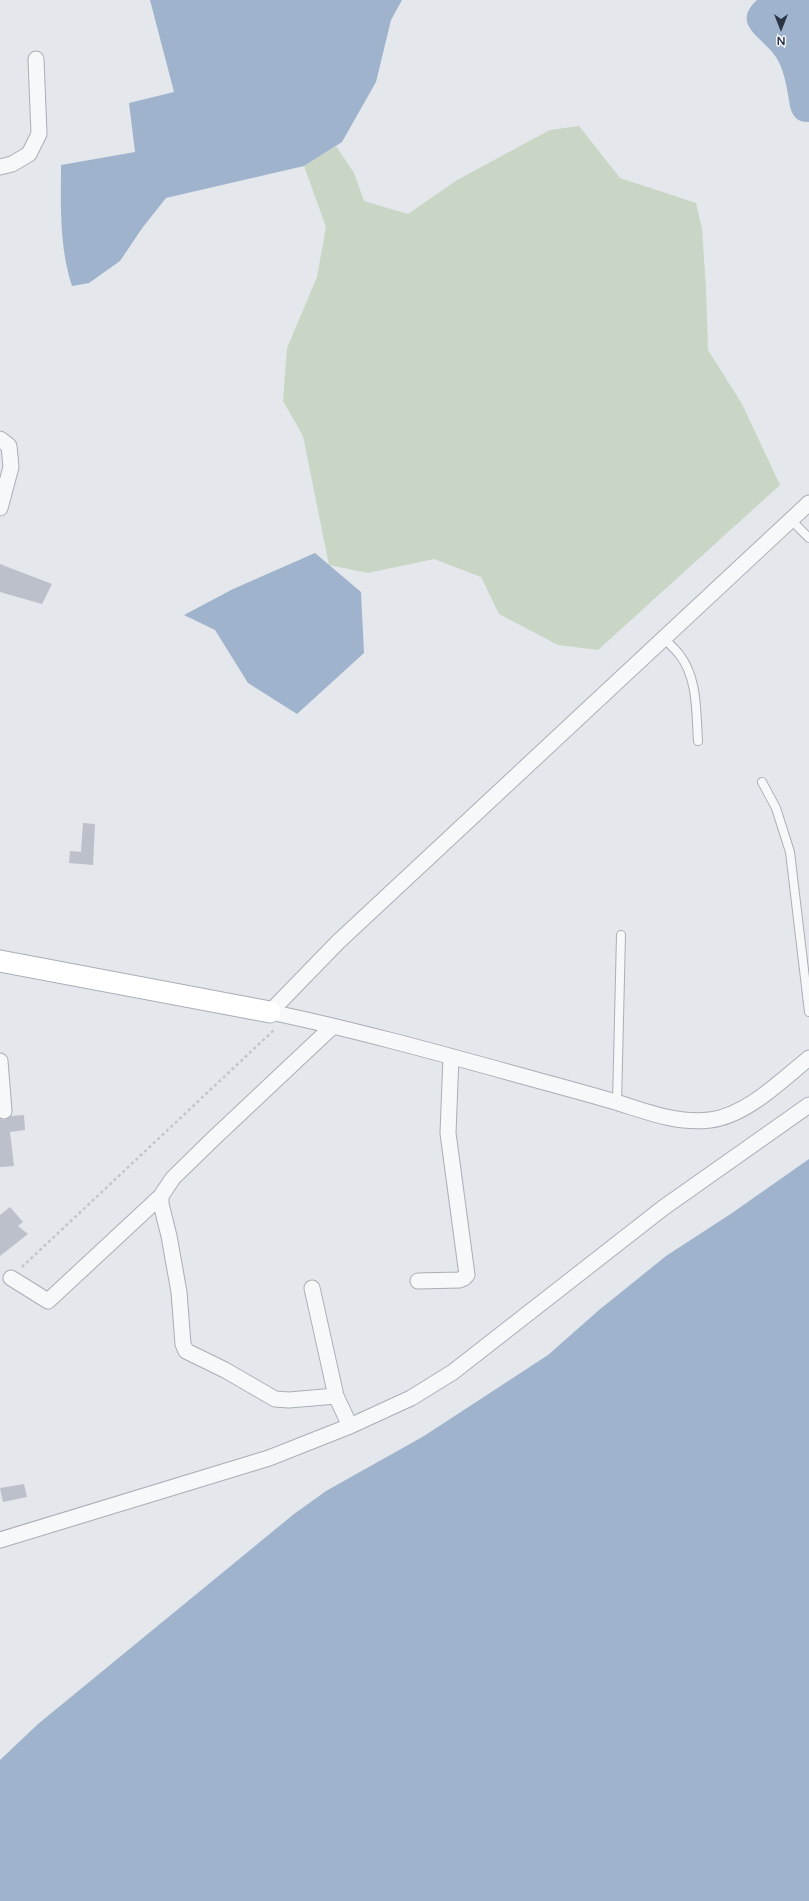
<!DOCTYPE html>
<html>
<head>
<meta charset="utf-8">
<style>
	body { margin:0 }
	#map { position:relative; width:809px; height:1901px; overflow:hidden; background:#e4e7ec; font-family:"Varela Round",sans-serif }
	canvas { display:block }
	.north { position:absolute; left:761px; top:8px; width:40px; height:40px; -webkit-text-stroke:3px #f4f6f9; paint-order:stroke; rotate:180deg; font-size:11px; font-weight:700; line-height:16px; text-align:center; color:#2b3445 }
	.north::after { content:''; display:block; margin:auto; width:14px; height:18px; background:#2b3445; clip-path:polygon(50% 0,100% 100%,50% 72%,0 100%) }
</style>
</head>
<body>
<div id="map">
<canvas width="809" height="1901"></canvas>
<div class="north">N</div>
</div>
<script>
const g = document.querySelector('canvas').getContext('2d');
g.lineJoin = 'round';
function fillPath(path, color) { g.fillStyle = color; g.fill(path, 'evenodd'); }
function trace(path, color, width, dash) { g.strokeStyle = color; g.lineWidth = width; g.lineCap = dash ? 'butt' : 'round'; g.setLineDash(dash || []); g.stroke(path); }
fillPath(new Path2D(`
	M579,126l41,52 76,25 6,26 4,59 2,62 34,54 38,81 -182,165 -40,-5 -59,-31 -18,-37 -47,-18 -66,14 -39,-8 -26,-129 -20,-35 4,-53 30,-71 9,-50 -22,-61 32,-20 18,27 10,28 44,13 49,-34 93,-50z`), '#c9d6c5');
fillPath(new Path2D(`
	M150,0h252l-11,20 -15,62 -34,60 -38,24 -138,32 -23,29 -23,34 -31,22 -17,3c-13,-42 -11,-78 -11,-121l74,-13 -6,-49 45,-11z
	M757,0h52v122c-10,1 -17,-5 -19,-16 -3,-16 -5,-35 -14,-49 -13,-20 -46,-32 -19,-57z
	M315,553l46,39 3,61 -67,61 -49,-31 -33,-53 -31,-15 49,-26z
	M809,1159v742h-809v-141l38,-36 256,-210 32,-23 98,-55 124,-81 51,-45 67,-54 66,-43z`), '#9fb4cc');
fillPath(new Path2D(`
	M0,564l52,20 -10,20 -42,-12z
	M83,823l12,1 -2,41 -24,-2 1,-12 11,1z
	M24,1115l1,15 -15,2 4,34 -14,1v-48l5,1 6,-4z
	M10,1207l13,15 -5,4 10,8 -28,22v-41z
	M24,1484l3,13 -24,5 -3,-14z`), '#bbc0ca');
const lane = new Path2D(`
	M791,520l18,18
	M664,638c5,6 11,11 15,16 19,24 17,58 19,87
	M762,782l14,26 14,44 19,160
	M617,1103l4,-168`);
const street = new Path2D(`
	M0,167l12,-3 17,-10 10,-20 -3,-75
	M0,439l9,7 2,21 -11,41
	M270,1012l68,-70 471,-439
	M270,1012c96,20 190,47 285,73 22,6 44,12 67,19 28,9 58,20 88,16 36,-4 72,-40 99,-62
	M332,1027l-118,111 -41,40 -12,18v8l8,32 10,56 4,52 3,7 39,19 50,29 14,1 47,-4
	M0,1061l4,50
	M11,1278l37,23 113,-105
	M418,1281l41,-1 5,-2 3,-3 -19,-142 3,-76
	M312,1288l24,108 14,30
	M0,1540l269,-82 81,-32 61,-28 42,-26 210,-164 146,-103`);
const secondary = new Path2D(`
	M0,961l270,51`);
trace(lane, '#a9aeb7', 10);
trace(street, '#a9aeb7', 17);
trace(secondary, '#a9aeb7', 23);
trace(new Path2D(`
	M22,1267l253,-238`), '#c2c5cb', 2.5, [3, 3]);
trace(lane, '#f7f8fa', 8);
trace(street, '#f7f8fa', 15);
trace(secondary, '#fff', 21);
</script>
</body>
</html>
